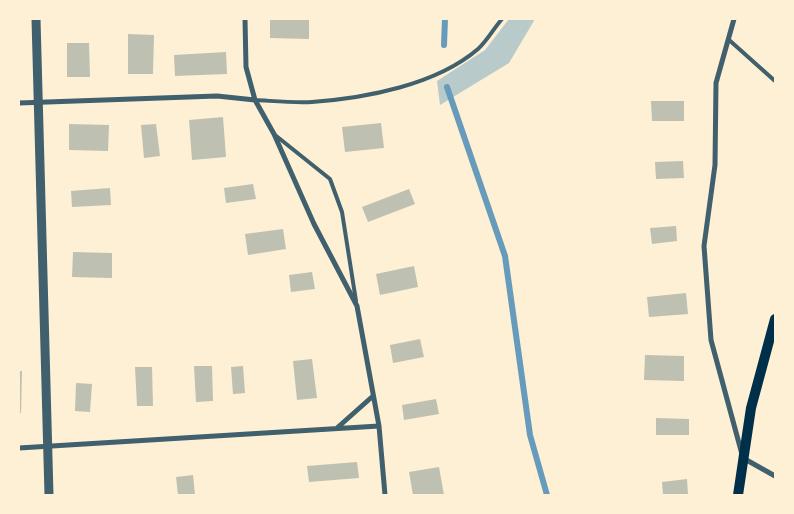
<!DOCTYPE html>
<html>
<head>
<meta charset="utf-8">
<style>
	body { margin:0 }
	#map { position:relative; width:794px; height:514px; overflow:hidden; background:#fdf0d5; font-family:"DM Sans",sans-serif }
	canvas { display:block }
	.frame { position:absolute; inset:0; border:20px solid #fdf0d5; pointer-events:none }
</style>
</head>
<body>
<div id="map">
<canvas width="794" height="514"></canvas>
<div class="frame"></div>
</div>
<script>
const g = document.querySelector('canvas').getContext('2d');
g.lineJoin = 'round';
function fillPath(path, color) { g.fillStyle = color; g.fill(path, 'evenodd'); }
function trace(path, color, width, dash) { g.strokeStyle = color; g.lineWidth = width; g.lineCap = dash ? 'butt' : 'round'; g.setLineDash(dash || []); g.stroke(path); }
fillPath(new Path2D(`
	M509,19h26l-26,44 -69,42 -3,-24 48,-31z`), '#b9caca');
trace(new Path2D(`
	M444,45l1,-26
	M447,87l58,169 25,179 17,60`), '#669bbc', 6);
fillPath(new Path2D(`
	M270,19h39v20l-39,-1z
	M128,34l26,1 -1,39h-25z
	M67,43h22l1,34h-23z
	M226,52l1,22 -52,2 -1,-21z
	M651,101h33v20h-32z
	M223,117l3,40 -34,3 -3,-40z
	M381,123l3,25 -39,4 -3,-25z
	M69,124l40,1 -1,26 -39,-1z
	M156,124l4,32 -16,2 -3,-33z
	M683,161l1,17 -28,1 -1,-17z
	M253,184l3,15 -30,4 -2,-15z
	M110,188l1,17 -39,2 -1,-16z
	M409,189l6,15 -47,18 -6,-15z
	M676,226l1,15 -25,3 -2,-16z
	M283,229l3,20 -38,6 -3,-21z
	M73,252l39,1v25l-40,-1z
	M414,266l4,21 -38,8 -4,-21z
	M312,272l3,17 -24,3 -2,-17z
	M686,293l2,21 -39,3 -2,-20z
	M420,339l4,18 -31,6 -3,-18z
	M645,355l39,1v25l-40,-1z
	M312,359l5,39 -20,2 -4,-39z
	M194,366h18l1,35 -17,1z
	M243,366l2,27 -12,1 -2,-27z
	M135,367h17l1,39h-16z
	M19,371h3l-1,42h-2z
	M76,383l16,1 -2,28 -15,-1z
	M436,399l3,15 -35,6 -2,-15z
	M656,418l33,1v16h-33z
	M357,462l2,16 -50,4 -2,-16z
	M439,467l5,28h-31l-4,-23z
	M193,475l2,20h-17l-2,-18z
	M687,479l1,16h-25l-1,-13z`), '#bec0b2');
trace(new Path2D(`
	M728,39l47,42
	M255,100c19,1 38,3 57,2 54,-4 124,-17 166,-53 9,-8 16,-21 24,-30
	M275,135l55,44 12,33 14,89`), '#3f606c', 4);
trace(new Path2D(`
	M245,19l1,48 9,33 19,34 40,90 43,82 22,120 6,69
	M734,19l-18,64 -1,82 -11,81 7,94 32,118 32,18
	M19,103l198,-7 38,4
	M337,428l36,-32
	M19,448l360,-22`), '#3f606c', 5);
trace(new Path2D(`
	M36,19l13,476`), '#3f606c', 9);
trace(new Path2D(`
	M738,495l13,-87 24,-89`), '#003049', 10);
</script>
</body>
</html>
